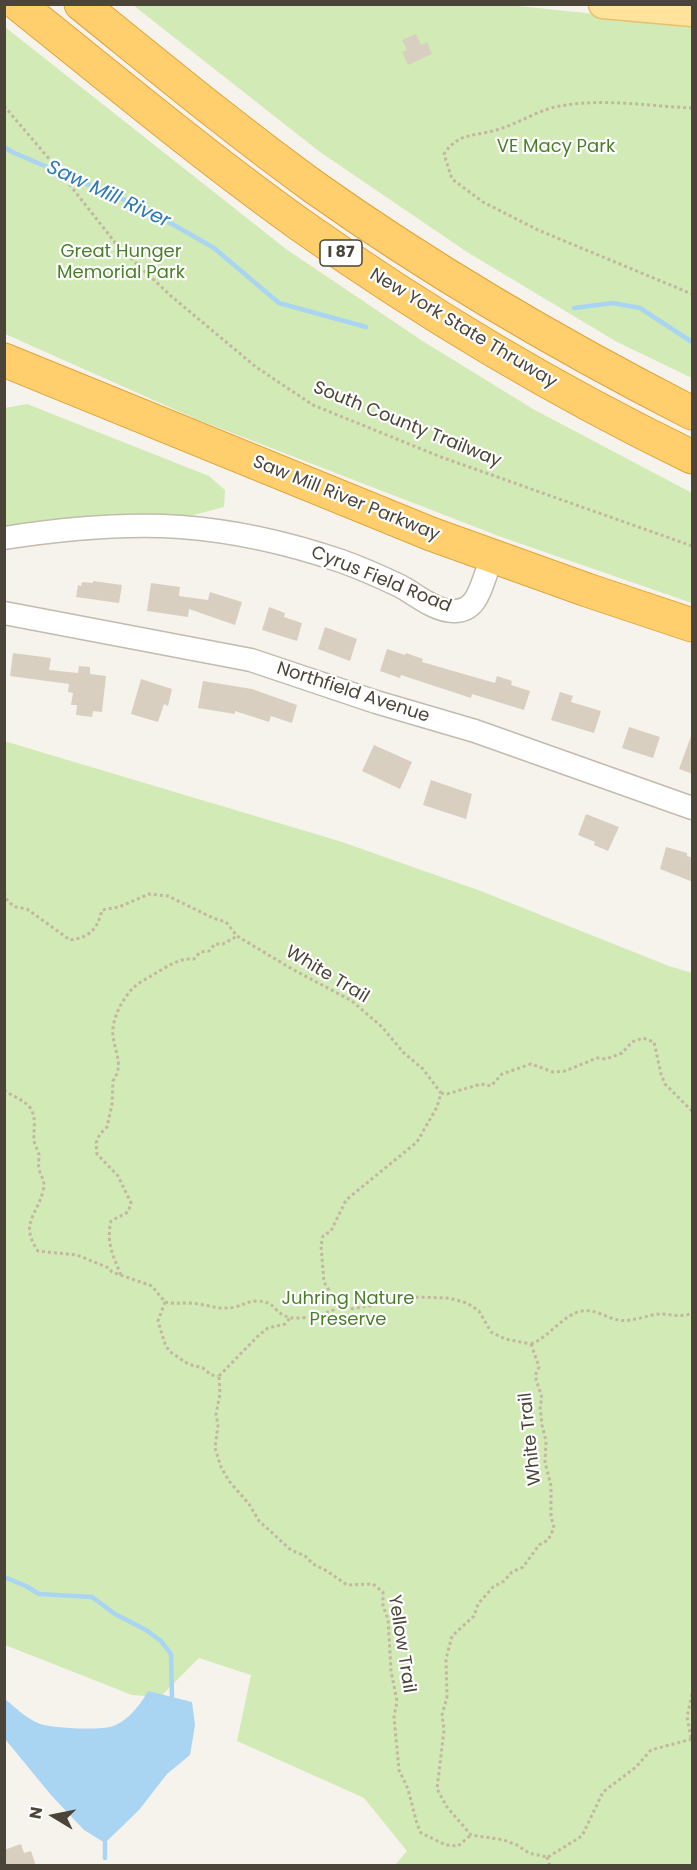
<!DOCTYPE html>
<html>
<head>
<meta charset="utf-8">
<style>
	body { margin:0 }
	#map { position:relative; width:697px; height:1870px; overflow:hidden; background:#f6f3ec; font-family:Poppins,sans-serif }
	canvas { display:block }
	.frame { position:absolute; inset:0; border:6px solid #4b4439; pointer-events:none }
	.north { position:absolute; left:24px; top:1786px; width:60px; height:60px; -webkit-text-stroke:4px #fff; paint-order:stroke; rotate:280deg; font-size:16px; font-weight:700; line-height:24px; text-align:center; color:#4b4439 }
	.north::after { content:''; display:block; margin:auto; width:21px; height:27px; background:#4b4439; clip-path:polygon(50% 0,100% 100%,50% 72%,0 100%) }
</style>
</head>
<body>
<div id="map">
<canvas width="697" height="1870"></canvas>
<div class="frame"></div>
<div class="north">N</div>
</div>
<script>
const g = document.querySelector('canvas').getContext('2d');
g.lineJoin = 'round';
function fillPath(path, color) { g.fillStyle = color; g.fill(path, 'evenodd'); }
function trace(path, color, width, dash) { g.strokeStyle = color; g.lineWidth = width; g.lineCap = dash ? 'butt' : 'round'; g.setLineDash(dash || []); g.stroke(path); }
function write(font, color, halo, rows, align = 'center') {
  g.font = font + ' Poppins,sans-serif'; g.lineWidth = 4.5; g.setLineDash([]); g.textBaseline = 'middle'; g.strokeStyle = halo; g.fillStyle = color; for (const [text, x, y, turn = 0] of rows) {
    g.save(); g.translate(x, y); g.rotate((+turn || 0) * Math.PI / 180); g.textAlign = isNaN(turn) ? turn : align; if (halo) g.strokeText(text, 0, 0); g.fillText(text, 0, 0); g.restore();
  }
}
fillPath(new Path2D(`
	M499,4l193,20v354l-75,-36 -150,-90 -147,-100 -187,-147z
	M5,27l281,222 135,91 112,69 159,84v110l-188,-65 -308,-119 -191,-85z
	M27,404l182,72 16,14 -1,17 -38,10 -181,8v-117z
	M4,741l335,100 139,49 191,76 23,7v892h-297l12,-14 -43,-53 -127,-57 14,-66 -52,-17 -39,39 -28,-2 -127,-50z`), '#d2eab5');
fillPath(new Path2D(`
	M148,1691l44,11 3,23 -5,30 -23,19 -28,36 -34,33 -21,-13 -33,-35 -46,-56v-37l1,-2c10,8 21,19 34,24 13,4 60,7 73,2 15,-5 28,-22 35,-35z`), '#a9d4f2');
trace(new Path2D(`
	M4,147l8,5 134,57 68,39 65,55 87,24
	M574,308l39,-5 27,5 52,34
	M4,1577l22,9 13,8 53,3 23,17 31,16 15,11 10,13 1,43
	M105,1858v-15`), '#a9d4f2', 4.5);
fillPath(new Path2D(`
	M416,34l5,11 6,-3 5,12 -24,11 -6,-13 5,-2 -5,-10z
	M93,581l29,4 -3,18 -43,-6 2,-12 3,1 1,-4 11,1z
	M151,583l29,4 -1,9 29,4 2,-8 32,10 -7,23 -46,-16 -1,8 -41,-6z
	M269,607l16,6 -1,4 18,6 -5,18 -35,-11z
	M325,627l32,12 -7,22 -32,-12z
	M387,649l18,6 1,-2 17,6 -1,3 73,21 2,-7 15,5 -1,4 19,6 -6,19 -52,-16 -1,4 -70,-23 -1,3 -20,-7z
	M13,653l38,5 -2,12 29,3 1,-7 11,1v7l16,2 -4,36 -9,-1 -1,6 -16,-2 1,-10h-6l2,-12 -5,-1 1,-8 -59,-8z
	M141,679l31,10 -4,17 -4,-2 -6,18 -27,-8z
	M203,681l49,8 45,16 -5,18 -21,-7 -2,6 -34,-11v3l-37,-6z
	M560,692l13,4 -2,6 30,9 -7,22 -43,-13z
	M629,727l31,10 -7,21 -31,-10z
	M691,736h2v38l-14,-5z
	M374,745l38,17 -12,27 -38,-18z
	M431,780l41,14 -6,25 -43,-14z
	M586,814l33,13 -11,24 -14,-6 1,-3 -17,-7z
	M666,847l21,6v3l6,2v24l-33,-13z
	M21,1844l3,9 7,-2 5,15h-32v-16z`), '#d8cfc1');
const minor = new Path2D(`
	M4,538c58,-9 119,-15 177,-11 54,4 110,17 160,34 20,7 40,16 59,25 15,8 35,25 53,25 22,1 27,-20 33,-37
	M4,613l247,47 125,42 99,29 217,77`);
const major = new Path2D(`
	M603,4l89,8`);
const highway = new Path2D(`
	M18,4c94,75 186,152 284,222 123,87 254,165 390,231
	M81,4c77,62 153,125 233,183 120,85 247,159 378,226
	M4,360l427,174 156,56 105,35`);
trace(minor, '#c2bbae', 25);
trace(major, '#e6c16a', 31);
trace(highway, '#e0a43c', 35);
trace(new Path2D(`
	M4,106l47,55 66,84 54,51 85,71 57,38 128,52 251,89
	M692,108c-43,-2 -89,-10 -132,-2 -23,4 -42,18 -64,24 -23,7 -37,2 -52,24l8,25 31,23 55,28 154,64
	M4,893l4,9 8,5 11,2 43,31c20,-3 27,-10 32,-30l17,-3 30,-13 19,2 45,22 13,4 11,14 55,33 60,32 30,26 22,26 19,16 18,24 -4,14 -20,35 -71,58 -15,31 -8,5 -2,10 3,36 15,25
	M4,1090c9,7 20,9 27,19 6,11 2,22 3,32 1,5 4,9 5,14 0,4 -1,9 0,14 2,8 7,12 4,22 -6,25 -24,32 -5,60l39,4 32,13 3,4 40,14 13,16
	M441,1093l6,1 34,-10 10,2 11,-12 29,-10 22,8 12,-1 32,-13 9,1 16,-6 10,-11 11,-4 11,4 7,32 4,10 27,27
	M121,1275c-8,-19 -15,-33 -10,-54l17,-9 3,-9 -13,-27 -21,-22 -1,-11 4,-9 7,-7 5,-23 1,-23c11,-16 2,-28 0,-45 -2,-16 9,-36 19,-47 6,-6 16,-11 24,-16 12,-7 23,-15 38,-14l6,-7 9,-1 6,-7h8l14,-8
	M165,1302c8,2 15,1 23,1 16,0 31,8 47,4 8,-2 13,-6 22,-6 19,1 14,8 28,15 12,6 43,-2 54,-9
	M165,1302l-7,19 7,23 4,7 19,13 15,4 8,7 7,1
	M339,1307l11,2 45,-7 19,-5 35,1 18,5 12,8 12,21 14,7 26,5
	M531,1344l8,23 -4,9 7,22 -2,8 2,19 4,16 -1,21 6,24v30l3,12 -6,12 -9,5 -16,22 -11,5 -8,9 -11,6 -15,17 -4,12 -22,20 -6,23 1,38 -5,18 2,15 -7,59 10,18 24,28 33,5 13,5 12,8 18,4
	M531,1344c17,-6 34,-31 51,-33 12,-2 22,5 32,8 16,5 31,-4 46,-5 11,0 22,4 32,-1
	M219,1376l39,-40 10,-8 17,-4 5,-6
	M219,1377l1,17 -4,20 2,11 -3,23 6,19 8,14 20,23 10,17 32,29 14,6 8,8 14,7 20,14 26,-1 10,8v14l5,13 3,52 6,30 -3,16 5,53 9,19 9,35 4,9 25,12 12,1 13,-11
	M691,1738l-4,-21 5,-23
	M547,1857l3,9
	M548,1857l34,-21 21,-44 33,-25 15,-17 41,-11`), '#c4b79f', 3, [3, 3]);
trace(minor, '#fff', 22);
trace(major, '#ffe39c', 28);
trace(highway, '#ffcf6e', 33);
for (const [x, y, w] of [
	[341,253,42]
]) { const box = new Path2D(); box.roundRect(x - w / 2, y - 13, w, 26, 4.5); g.fillStyle = '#fff'; g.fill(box); trace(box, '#4b4439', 1.5); }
write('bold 16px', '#4b4439', null, [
	["I 87",341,253]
]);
write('18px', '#4a7f2a', '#fff', [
	["VE Macy Park",556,147],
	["Great Hunger",121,252],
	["Memorial Park",121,273],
	["Juhring Nature",348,1299],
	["Preserve",348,1320]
]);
write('18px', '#4b4439', '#fff', [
	["New York State Thruway",463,329,31],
	["South County Trailway",407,425,22],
	["Saw Mill River Parkway",346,499,22],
	["Cyrus Field Road",381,580,22],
	["Northfield Avenue",353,693,18],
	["White Trail",327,975,31],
	["White Trail",531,1439,-96],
	["Yellow Trail",401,1644,81]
]);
write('italic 20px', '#2e7ab2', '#fff', [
	["Saw Mill River",108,195,25]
]);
</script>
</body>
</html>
